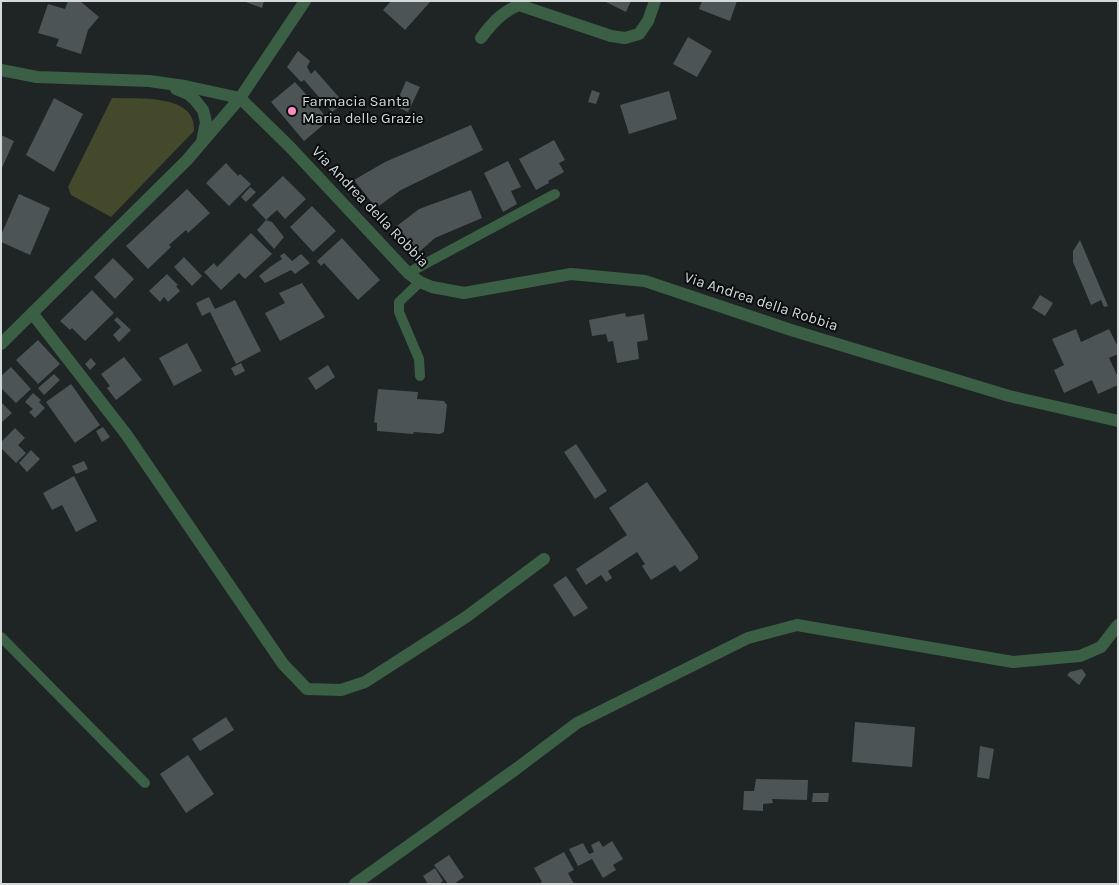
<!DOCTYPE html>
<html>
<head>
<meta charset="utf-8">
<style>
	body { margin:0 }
	#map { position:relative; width:1119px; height:885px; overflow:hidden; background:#1e2524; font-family:Karla,sans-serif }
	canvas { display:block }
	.frame { position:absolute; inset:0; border:2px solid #d4d8d8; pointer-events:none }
</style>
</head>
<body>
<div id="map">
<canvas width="1119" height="885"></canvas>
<div class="frame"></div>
</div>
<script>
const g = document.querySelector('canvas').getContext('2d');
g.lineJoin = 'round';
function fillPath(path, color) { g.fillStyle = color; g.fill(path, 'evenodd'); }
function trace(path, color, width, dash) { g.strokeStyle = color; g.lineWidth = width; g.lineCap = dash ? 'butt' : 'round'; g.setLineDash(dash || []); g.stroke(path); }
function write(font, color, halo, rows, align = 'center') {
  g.font = font + ' Karla,sans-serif'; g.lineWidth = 4; g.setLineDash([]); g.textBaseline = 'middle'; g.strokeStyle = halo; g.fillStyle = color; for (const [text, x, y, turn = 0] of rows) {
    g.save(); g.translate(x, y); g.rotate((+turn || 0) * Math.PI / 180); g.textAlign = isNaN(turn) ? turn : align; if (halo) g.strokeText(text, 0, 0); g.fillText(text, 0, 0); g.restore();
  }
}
fillPath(new Path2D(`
	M112,98c24,1 85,-5 82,33l-83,86 -40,-22 -3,-8z`), '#43492a');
fillPath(new Path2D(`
	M68,1h12l19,16 -11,13 -7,24 -25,-8 3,-7 -21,-6 10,-29 17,5z
	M243,1h21l-2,7z
	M391,1h40l-26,29 -22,-20z
	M604,1h27l-5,11z
	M702,1h35l-7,20 -31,-12z
	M688,37l24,14 -15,26 -24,-13z
	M298,51l12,10 -3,6 4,7 4,-4 29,33 -12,9 -28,-32 -3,2 -14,-15z
	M406,81l14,6 -12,25 -13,-6z
	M295,82l34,38 -25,21 -33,-39z
	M592,90l8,3 -4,11 -8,-2z
	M669,91l8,28 -48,15 -9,-29z
	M54,98l29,16 -29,58 -28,-17z
	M471,125l12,25 -82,40 -25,18 -22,-28 31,-18z
	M1,135l13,6 -13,29z
	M554,140l11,20 -6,3 5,9 -16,9 1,2 -13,7 -17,-31z
	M508,161l13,26 -10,4 6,13 -14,8 -19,-39z
	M226,163l12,13 2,-2 11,10 -22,22 -23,-23z
	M283,176l23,23 -21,20 -8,-9 -11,10 6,2 12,15 -10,12 -17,-19 9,-10 -14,-15z
	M250,187l6,5 -10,10 -5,-5z
	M187,189l23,24 -22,20 -2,-3 -17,15 2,2 -23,22 -22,-23z
	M471,190l11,28 -47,20 -17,15 -21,-27 22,-17z
	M19,194l31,14 -20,47 -29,-13v-7z
	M312,206l24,25 -23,21 -23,-25z
	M251,233l21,21 -27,25 -6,-6 -18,17 -17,-18 10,-9 3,4z
	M342,238l38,42 -22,20 -34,-37 -3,3 -4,-5z
	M1080,240l28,66 -4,1 -3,-7 -10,5 -18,-43v-11z
	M284,253l8,8 9,-7 9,9 -15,11 -4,-4 -26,13 -6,-7 11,-9 12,-8 -2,-3z
	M184,257l18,19 -10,10 -18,-19z
	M113,258l21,21 -19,20 -21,-22z
	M167,274l11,11 -2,1 4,5 -12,11 -4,-5 -4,5 -11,-11z
	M302,283l23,34 -45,24 -15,-28 20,-10 -6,-10z
	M92,290l22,23 -29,28 -13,-13 -2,2 -10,-9z
	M1040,295l13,8 -8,13 -13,-8z
	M209,297l6,12 20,-9 26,51 -25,13 -26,-52 -8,4 -6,-13z
	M625,313l1,4 18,-3 4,26 -11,2 2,17 -22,4 -4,-22 -5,1 -2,-8 -14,2 -3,-16z
	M117,317l14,13 -12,12 -6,-7 8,-8 -7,-7z
	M1076,329l5,13 28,-13 9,18v7l-9,4 9,19v8l-20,9 -6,-14 -28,13 -10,-23 10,-5 -12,-26z
	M38,340l22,24 -22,20 -22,-24z
	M187,343l15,28 -28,15 -15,-28z
	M124,357l18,23 -26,20 -9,-12 3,-2 -9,-12z
	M91,358l5,6 -6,6 -5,-6z
	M241,363l4,8 -10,5 -4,-8z
	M328,365l7,12 -19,13 -8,-12z
	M11,367l20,22 -15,14 -15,-15v-12z
	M54,374l6,6 -16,15 -6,-7z
	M71,384l29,41 -25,18 -29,-41z
	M378,389l40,3 -1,7 27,2 3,4 -3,27 -4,2 -26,-2 -1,2 -36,-3v-8l-3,-1z
	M33,393l8,7 -2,2 6,6 -10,10 -6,-6 4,-3 -8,-7z
	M1,402l11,11 -11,10z
	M103,427l7,10 -8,5 -6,-11z
	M15,428l10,10 -7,7 8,8 -10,10 -15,-15v-6z
	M576,444l31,47 -12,8 -31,-47z
	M31,450l9,9 -13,13 -8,-9z
	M84,461l4,8 -12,5 -4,-8z
	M74,476l23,45 -21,11 -14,-27 -10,5 -9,-17z
	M647,482l51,74v3l-18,13 -5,-7 -24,15 -9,-14 3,-2 -8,-12 -29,19 4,7 -6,4 -5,-7 -15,10 -10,-16 51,-34 -18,-27z
	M566,576l22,32 -14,9 -21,-32z
	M1082,669l4,6 -7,10 -12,-10 3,-3z
	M226,717l8,13 -34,21 -8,-12z
	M855,722l60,5 -3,40 -60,-5z
	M980,746l14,3 -5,30 -12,-2z
	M188,755l26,39 -28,19 -26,-39z
	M756,779l52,1 -1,20 -35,-1 1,4 -10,1v7l-20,-1 1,-19h10z
	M813,793h16l-1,9h-16z
	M599,841l4,6 9,-6 11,18 -10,6 3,5 -13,8 -11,-19 -14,7 -9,-17 14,-6 6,11 5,-2 -3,-7z
	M564,852l10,18 -6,3 6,11h-36l4,-2 -8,-14z
	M449,855l15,22 -10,7h-6l-14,-19z
	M435,868l8,13 -4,3h-11l-5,-8z`), '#4c5456');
trace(new Path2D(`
	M408,273l147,-79
	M420,282l-21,20v10l20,47 1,17
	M1,637l144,146`), '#3a5f44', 10);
trace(new Path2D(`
	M481,38c11,-15 21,-26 38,-33l92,31 14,2 14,-4 9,-13 7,-20
	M1,70l36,7 112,4 36,5 55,12
	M176,89l12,5 7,6 8,10 3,12 -4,20
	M240,98l50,49 118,126 12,9 12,5 32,6 107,-19 74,7 146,49 218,66 109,25
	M32,313l94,121 157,230 24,25 34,1 24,-8 101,-65 78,-58
	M1,344l186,-184 53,-62 65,-97
	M355,884l161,-115 61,-46 171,-85 49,-13 216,37 67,-6 21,-9 17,-22`), '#3a5f44', 12);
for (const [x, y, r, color] of [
	[292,111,5,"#fc8fc2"]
]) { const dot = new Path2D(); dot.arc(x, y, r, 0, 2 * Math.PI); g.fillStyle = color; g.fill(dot); trace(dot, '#0a0d0d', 2); }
write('15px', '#d4d8d8', '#0a0d0d', [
	["Farmacia Santa",302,102],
	["Maria delle Grazie",302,119]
], 'left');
write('15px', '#d4d8d8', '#0a0d0d', [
	["Via Andrea della Robbia",370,207,46],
	["Via Andrea della Robbia",761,302,18]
]);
</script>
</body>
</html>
